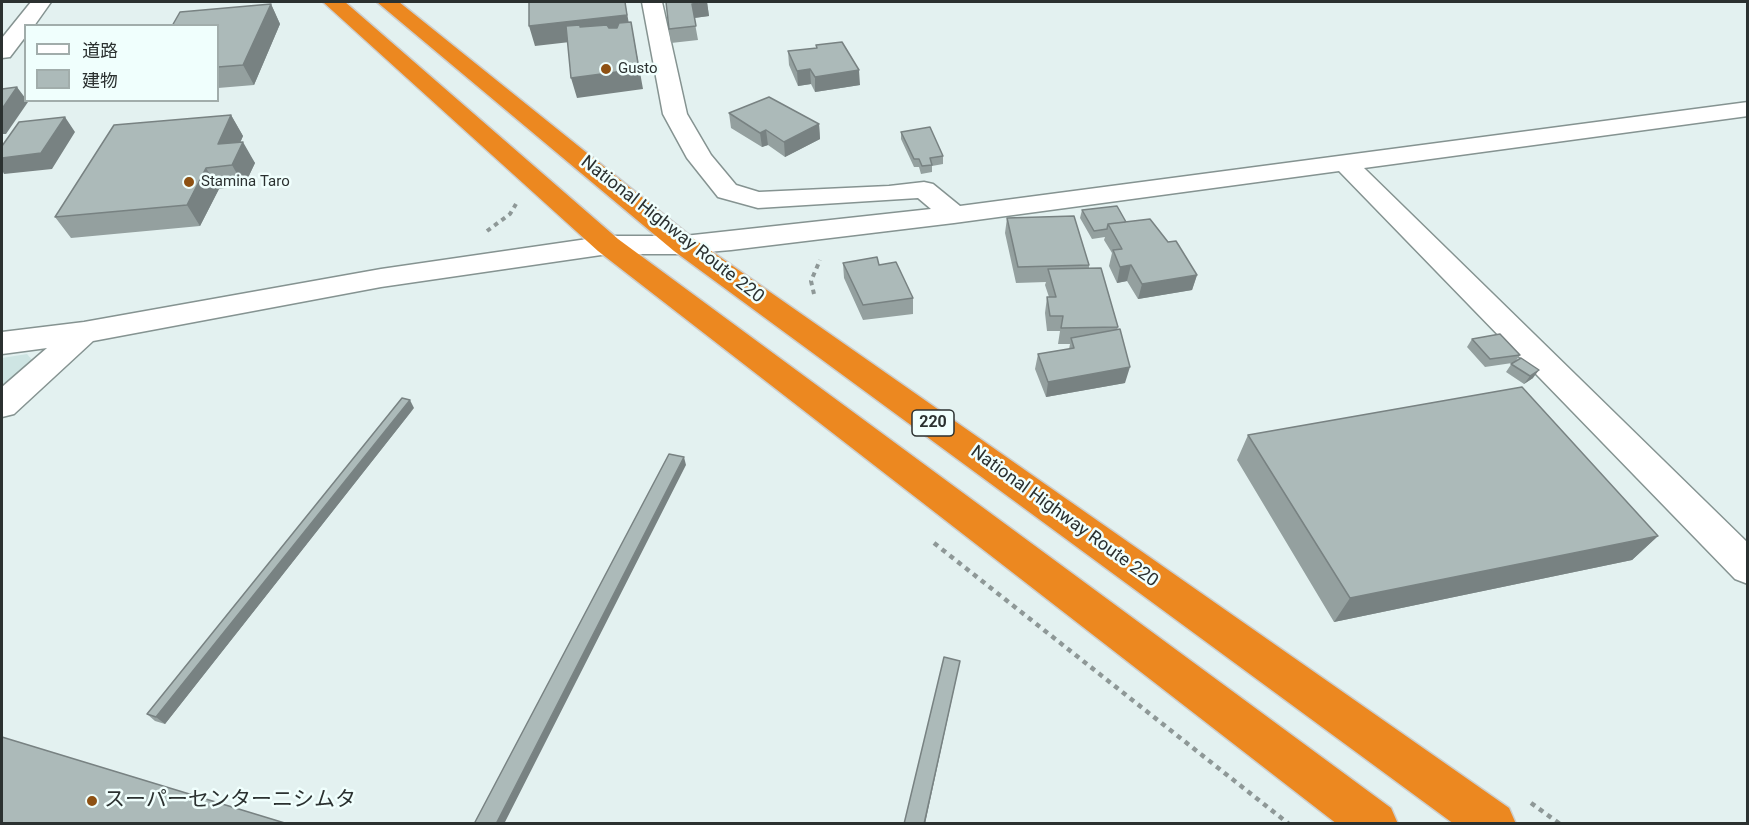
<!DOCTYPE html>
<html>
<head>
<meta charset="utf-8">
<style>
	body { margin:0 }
	#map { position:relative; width:1749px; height:825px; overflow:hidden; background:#e3f1f0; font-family:Roboto,"Noto Sans JP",sans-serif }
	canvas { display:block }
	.frame { position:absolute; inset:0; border:3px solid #2b3130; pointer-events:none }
	.legend { position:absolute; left:24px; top:24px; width:195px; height:78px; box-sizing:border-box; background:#f0fffd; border:2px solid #a1adab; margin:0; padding:8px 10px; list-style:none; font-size:18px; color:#2b3130 }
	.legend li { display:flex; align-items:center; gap:12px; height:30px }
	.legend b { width:30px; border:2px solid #a1adab }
</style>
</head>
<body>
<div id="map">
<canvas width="1749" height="825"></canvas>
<div class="frame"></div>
<ul class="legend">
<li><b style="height:8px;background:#fff"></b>道路</li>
<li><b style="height:16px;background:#acbab9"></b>建物</li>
</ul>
</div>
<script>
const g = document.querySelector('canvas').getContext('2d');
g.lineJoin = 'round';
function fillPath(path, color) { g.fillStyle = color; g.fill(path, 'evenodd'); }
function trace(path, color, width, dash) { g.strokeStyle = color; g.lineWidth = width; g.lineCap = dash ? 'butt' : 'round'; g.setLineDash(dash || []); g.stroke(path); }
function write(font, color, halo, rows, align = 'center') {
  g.font = font + ' Roboto,"Noto Sans JP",sans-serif'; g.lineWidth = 5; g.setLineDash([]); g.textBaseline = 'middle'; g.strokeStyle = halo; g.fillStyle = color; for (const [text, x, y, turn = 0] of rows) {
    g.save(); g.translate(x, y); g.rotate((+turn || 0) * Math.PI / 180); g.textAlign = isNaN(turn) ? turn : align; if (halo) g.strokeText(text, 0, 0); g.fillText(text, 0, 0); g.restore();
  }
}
fillPath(new Path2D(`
	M27,354l6,7 -31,29v-32z`), '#cee5e3');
const street = new Path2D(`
	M31,2h20l-17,24h-8v10l-16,21 -8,1v-20z
	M642,2h20l25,112 24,41 25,30 23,7 130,-6 35,-4 9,2 27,22 788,-104v14l-384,52 384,375v41l-13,-5 -396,-408 -385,52 -223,27 -47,4h-76l-227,33 -288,54 -79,73 -12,3v-30l45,-39 -45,6v-22l82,-10 297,-53 227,-33h76l247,-27 -13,-11 -160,10 -40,-11 -31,-39 -24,-44z`);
const highway = new Path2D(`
	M323,2h22l273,237 773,569 7,16h-61l-739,-573z
	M377,2h22l295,237 815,569 7,16h-62l-780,-573z`);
trace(street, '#859391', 3);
trace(highway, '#cccecd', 3);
trace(new Path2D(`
	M487,231l23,-17 6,-10
	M814,294l-3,-13 9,-21`), '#8e9897', 4, [4.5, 4.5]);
trace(new Path2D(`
	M934,543l355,281
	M1531,803l29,21`), '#8e9897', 4.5, [5, 5]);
fillPath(street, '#fff');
fillPath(highway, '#ec8820');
fillPath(new Path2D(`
	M707,2l2,14 -15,2 4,22 -27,3 -2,-14z
	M271,4l9,20 -26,61 -36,3v-62z
	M816,45l44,40 -45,7 -4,-8 -13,2 -9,-21 -1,-14 28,-3z
	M729,113l90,11 1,15 -35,18 -17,-12 -6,2 -31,-19z
	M231,115l12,21 -3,7 15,20 -11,23 -25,3 -19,37 -129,12 -16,-21z
	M901,132l42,24v8l-11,2v6l-11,2 -2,-7h-5l-13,-28z
	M1082,210l44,12 42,20 29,33 -5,15 -54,9 -11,-18 -10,2 -8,-17 3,-13 -8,-13 1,-3 -13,2 -12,-21z
	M1007,218l82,47v3l29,59 -1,3 8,53 -79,14 -11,-28 3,-15 31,-5 1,-5h-12l2,-13h-13l-2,-18 2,-16h2l-4,-12 1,-3 -30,1 -11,-50z
	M843,263l36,2 34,33v16l-50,6 -19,-42z
	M1472,339l48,16 -5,7 18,16 -9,6 -18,-12 6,-9 -27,4 -18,-20z
	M414,408l-249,316 -10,-3 -8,-7z
	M1248,435l410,101 -26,24 -298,62 -97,-162z`), '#94a09f');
fillPath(new Path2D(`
	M625,2l6,33 -96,11 -6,-20z
	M707,2l2,14 -15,2 -2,-14z
	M271,4l9,20 -26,61 -11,-20z
	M631,22l12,67 -66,9 -6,-20z
	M810,69l1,15 -13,2 -1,-15z
	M859,70l1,15 -45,7v-15z
	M17,87l9,12v1l2,2 -22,32h-4v-25z
	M231,115l12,21 -13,29 -12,-21z
	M65,117l10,15 -23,37 -48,5 -2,-4v-12z
	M819,124l1,15 -35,18 -1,-15z
	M766,130l2,15 -6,2 -2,-14z
	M243,142l12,21 -11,23 -12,-21z
	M206,168l13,21 -19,37 -13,-21z
	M1131,265l-4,16 -10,2 3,-16z
	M1197,275l-5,15 -54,9 4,-15z
	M1130,367l-5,16 -79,14 2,-15z
	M1539,370l-6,8 -9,6 6,-8z
	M410,400l4,8 -249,316 -9,-7z
	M684,457l2,8 -182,359h-8z
	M1658,536l-26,24 -298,62 16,-24z
	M960,661l-35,163h-1z`), '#788282');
const building = new Path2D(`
	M529,2h96l2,13 -98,11z
	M666,2h41l-15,2 4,22 -27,3z
	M271,4l-28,61 -25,2v-41h-46l8,-14z
	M631,22l8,47 -68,9 -5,-52 14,-1v2l27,-2 2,3h8l2,-5z
	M842,42l17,28 -44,7 -5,-8 -13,2 -9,-20 29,-3 -1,-3z
	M17,87l-15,22v-20z
	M769,97l50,27 -35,18 -18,-12 -6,3 -31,-20z
	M231,115l-13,29 25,-2 -11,23 -26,3 -19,37 -132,12 59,-92z
	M65,117l-24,36 -39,5v-12l17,-24z
	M930,127l13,29 -13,2 2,7 -10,1 -3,-7h-5l-13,-27z
	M1117,206l9,16 -18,2 -1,5 -13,2 -12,-21z
	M1074,216l15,49 -71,2 -11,-49z
	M1150,219l18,23 8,-1 21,34 -55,9 -11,-19 -11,2 -7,-17 9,-1 -14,-25z
	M877,257l2,8 17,-3 17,36 -50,7 -20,-42z
	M1101,268l17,59 -57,1 2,-12h-13l-3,-19h9l-8,-28z
	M1120,329l10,38 -82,15 -10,-28 36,-6 -3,-10z
	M1500,334l20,21 -30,4 -18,-20z
	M1521,358l18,12 -9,6 -19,-12z
	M1522,387l136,149 -308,62 -102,-163z
	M402,398l8,2 -254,317 -9,-3z
	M669,454l15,3 -188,367h-22z
	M944,657l16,4 -36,163h-20z
	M2,737l286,87h-286z`);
fillPath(building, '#acbab9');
trace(building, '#788282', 1.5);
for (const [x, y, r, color] of [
	[606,69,6,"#8e5113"],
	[189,182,6,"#8e5113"],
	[92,801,6,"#8e5113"]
]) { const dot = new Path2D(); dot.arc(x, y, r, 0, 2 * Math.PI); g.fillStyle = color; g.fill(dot); trace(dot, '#f0fffd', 2); }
write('15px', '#2b3130', '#f0fffd', [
	["Gusto",618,69],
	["Stamina Taro",201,182]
], 'left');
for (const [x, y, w] of [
	[933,423,42]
]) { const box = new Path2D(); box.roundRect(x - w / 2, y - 13, w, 26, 4.5); g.fillStyle = '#f0fffd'; g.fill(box); trace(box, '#2b3130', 1.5); }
write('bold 16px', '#2b3130', null, [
	["220",933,423]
]);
write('18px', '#2b3130', '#f0fffd', [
	["National Highway Route 220",672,230,38],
	["National Highway Route 220",1064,517,36]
]);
write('21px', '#2b3130', '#f0fffd', [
	["スーパーセンターニシムタ",104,801]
], 'left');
</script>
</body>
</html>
